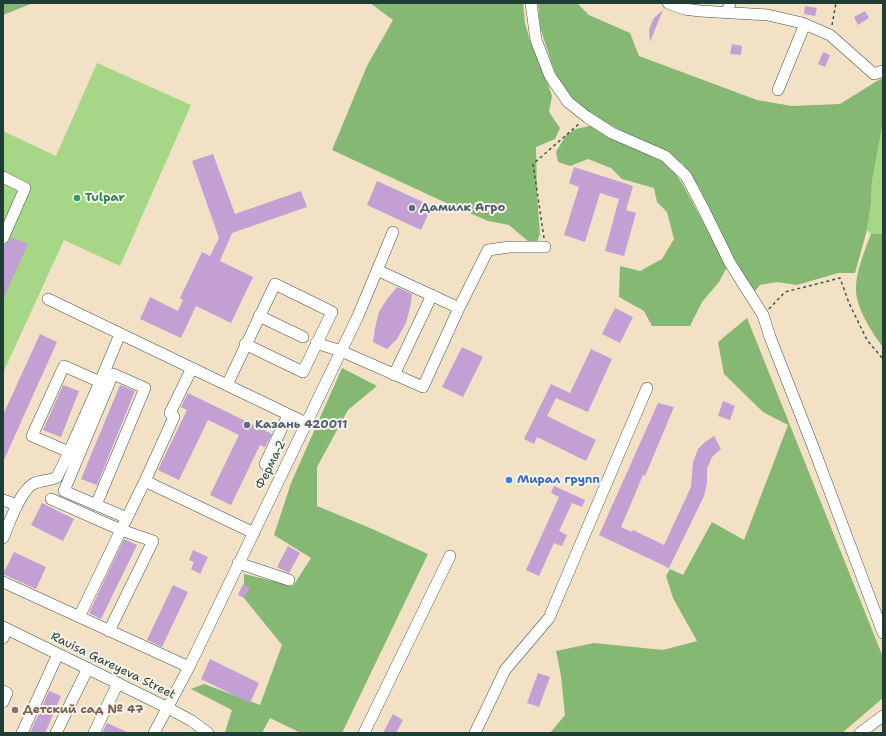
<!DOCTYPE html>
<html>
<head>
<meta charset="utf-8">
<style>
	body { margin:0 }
	#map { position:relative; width:886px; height:736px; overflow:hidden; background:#f3e1c6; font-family:"Shantell Sans",sans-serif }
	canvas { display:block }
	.frame { position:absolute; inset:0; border:4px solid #1f3d34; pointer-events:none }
</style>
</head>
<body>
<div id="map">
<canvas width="886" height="736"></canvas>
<div class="frame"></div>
</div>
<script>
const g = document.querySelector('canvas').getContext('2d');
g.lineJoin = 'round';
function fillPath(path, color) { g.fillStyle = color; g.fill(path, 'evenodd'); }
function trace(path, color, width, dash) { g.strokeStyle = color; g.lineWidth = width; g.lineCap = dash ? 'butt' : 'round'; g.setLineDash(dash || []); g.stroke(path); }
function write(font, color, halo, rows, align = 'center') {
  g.font = font + ' "Shantell Sans",sans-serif'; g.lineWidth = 4; g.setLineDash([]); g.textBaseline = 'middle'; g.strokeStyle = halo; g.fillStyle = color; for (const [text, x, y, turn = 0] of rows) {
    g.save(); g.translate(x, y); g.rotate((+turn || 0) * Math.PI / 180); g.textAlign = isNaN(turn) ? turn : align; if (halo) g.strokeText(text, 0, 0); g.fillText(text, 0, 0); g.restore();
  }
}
fillPath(new Path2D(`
	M97,63l94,42 -71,161 -56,-26 -61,133v-242l53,25z
	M883,122v112h-12l-4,-4 4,-27 1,-22z`), '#a5d786');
fillPath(new Path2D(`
	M3,3h30l-30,12z
	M370,3h153l2,20 5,18 14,31 8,24 -3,16 11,16 -5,11 -19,8 1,48 3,39 -5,13 -26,-22 -21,-4 -46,-20 -110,-51 35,-84 26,-46z
	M538,3h39l12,12 41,18 9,23 118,44 35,6 48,-2 37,-23 6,-3v44l-11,59 -1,22 -4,27 -12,43h-17l-41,12 -20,-3 -17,3 -6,7 -19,-31 -36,-74 -16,-23 -35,-21 -49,-23 -29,-24 -12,-16 -7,-19 -11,-34z
	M593,125l30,17 48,24 12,19 27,50 17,32 -8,15 -17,20 -12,24h-38l-8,-15 -25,-14 1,-31 20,5 22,-12 12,-20 -7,-27 -10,-10 -3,-14 -32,-9 -11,-11 -23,-9 -18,7 -12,-4 -2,-10 10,-17 10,-6z
	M871,234h12v113c-11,-14 -28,-41 -27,-59 0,-17 9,-38 15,-54z
	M747,318l136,339v41l-41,35h-292l15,-18 -4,-39 -5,-25 38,-8 69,7 34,-9 -24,-43 -7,-22 4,-7 13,6 29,-53 32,18 44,-115 -25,-13 -39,-38 -6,-32z
	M342,368l35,18 -29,24 -31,57v39l53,22 58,26 -86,179h-41l-31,-15 -8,15h-36l-1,-1 7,-22 -41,-21 13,-5 56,21 22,-60 -38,-47v-24l49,12 18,-28 -37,-23 17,-52z`), '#84b873');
fillPath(new Path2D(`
	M805,6l12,2 -2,8 -11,-2z
	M663,10l-13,32 -1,-13 5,-11z
	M865,11l4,7 -11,7 -4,-8z
	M732,44l10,2 -1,9 -11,-1z
	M823,52l7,3 -5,12 -7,-3z
	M213,154l22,60 66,-23 6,16 -75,26 -12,28 33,16 -22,46 -35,-17 -15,32 -41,-19 10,-22 28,14 5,-11 -3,-2 22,-46 8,4 9,-18 -27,-77z
	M574,167l59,19 -7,24 10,3 -12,43 -19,-5 14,-52 -19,-6 -15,49 -21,-7 15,-48 -10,-4z
	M377,181l55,25 -11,24 -54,-25z
	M11,237l17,7 -25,55v-51l1,-3 3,-2 2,-2z
	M397,287l15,7 -2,14 -4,15 -9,16 -10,10 -14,-7 2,-14 4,-16 8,-13z
	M615,308l18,9 -13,26 -18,-9z
	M40,334l17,8 -54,120v-47z
	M462,347l21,10 -20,40 -21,-10z
	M591,349l21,10 -24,53 -32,-14 -9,18 49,24 -10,21 -49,-24 -3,7 -10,-5 27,-55 19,9z
	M63,385l16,6 -18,46 -18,-7z
	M120,385l15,6 -38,94 -16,-6z
	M188,393l84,41 -7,13 -5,-2 -29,60 -21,-10 29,-60 -31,-15 -29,60 -21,-10 29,-60 -6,-3z
	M723,401l12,5 -5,14 -12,-4z
	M658,403l16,4 -29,69 -2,-1 -22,52 11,5 1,-2 31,15 27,-58 2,-25 5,-13 6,-6 10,-7 7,13 -8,7 -2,3 -4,10v14l-3,13 -35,72 -70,-33z
	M554,486l31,14 -3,7 -10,-4 -13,28 8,4 -5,11 -8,-3 -15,33 -13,-6 33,-73 -8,-4z
	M42,503l32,16 -11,22 -32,-16z
	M124,539l13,6 -36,74 -12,-6z
	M288,546l12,7 -11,20 -12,-6z
	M193,550l15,7 -8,17 -9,-5 3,-7 -5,-2z
	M14,552l32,15 -10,22 -33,-15z
	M243,584l7,4 -6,10 -6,-3z
	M173,585l15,7 -26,55 -15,-7z
	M210,659l49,24 -9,20 -49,-24z
	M538,673l12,4 -11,30 -12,-4z
	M49,691l12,5 -16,37h-15z
	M393,714l10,6 -7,13h-13z
	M107,723l22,10h-27z`), '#c2a0d4');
const minor = new Path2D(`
	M531,3l5,37 14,36 18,26 19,15 25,16 53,23 21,20 17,32 27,55 33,52 7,22 42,107 71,189
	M668,3l16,6 16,2 68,4 34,8 28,12 44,39 9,-3
	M727,13l3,-10
	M778,90l27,-66
	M3,177l22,11 -22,50
	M377,270l82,38 29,-58 22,-3h35
	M48,299l258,124
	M259,316l44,21
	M316,343l25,8 82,36 36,-79
	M394,375l38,-80
	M100,382l-31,70 -37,-16 32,-70 36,16 20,-48
	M227,385l48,-101 57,28 -29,60 -58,-28
	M265,464l23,-49
	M145,481l29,-64 -4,-4 22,-45
	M51,499l70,31 24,-49 109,52
	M3,500l14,5
	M96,505l49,-117 -32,-14 -49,117 63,27
	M3,538c6,-14 17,-47 30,-54 7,-4 17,-3 24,-7l12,-25
	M238,563l51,17
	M3,582l186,85
	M79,617l42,-87 32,11 -44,90
	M3,627l165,81 24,13 16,12
	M3,638l4,-9
	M3,691l4,2 -4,9
	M22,733l36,-79
	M56,733l32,-65
	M94,733l24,-50
	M154,733l35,-66 169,-351 35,-84
	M364,733l86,-177
	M475,733l30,-63 44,-52 98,-230
	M860,733l23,-17`);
trace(minor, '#3f564a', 12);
trace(new Path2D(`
	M832,25l4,-22
	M544,238l-11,-74 47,-41
	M769,309l16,-17 55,-14 9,25 18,37 16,19`), '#3f564a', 1.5, [3, 3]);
trace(minor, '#fff', 11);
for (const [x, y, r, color] of [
	[77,198,4,"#2e9e5b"],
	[412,208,4,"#5c6f8a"],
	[247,425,4,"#5c6f8a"],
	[509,480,4,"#3f7fe0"],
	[15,710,4,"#8d6e63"]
]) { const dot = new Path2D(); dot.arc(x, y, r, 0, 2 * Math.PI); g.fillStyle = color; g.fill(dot); trace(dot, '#f7f3e8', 1.5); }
write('bold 12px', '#27864d', '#f7f3e8', [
	["Tulpar",85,198]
], 'left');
write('bold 12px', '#4e5e75', '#f7f3e8', [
	["Дамилк Агро",420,208],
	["Казань 420011",255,425]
], 'left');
write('12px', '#1f3d34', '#f7f3e8', [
	["Ферма-2",271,465,-64],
	["Rauisa Gareyeva Street",113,666,26]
]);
write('bold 12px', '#366cbe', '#f7f3e8', [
	["Мирал групп",517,480]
], 'left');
write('bold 12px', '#785e54', '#f7f3e8', [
	["Детский сад № 47",23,710]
], 'left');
</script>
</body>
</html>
